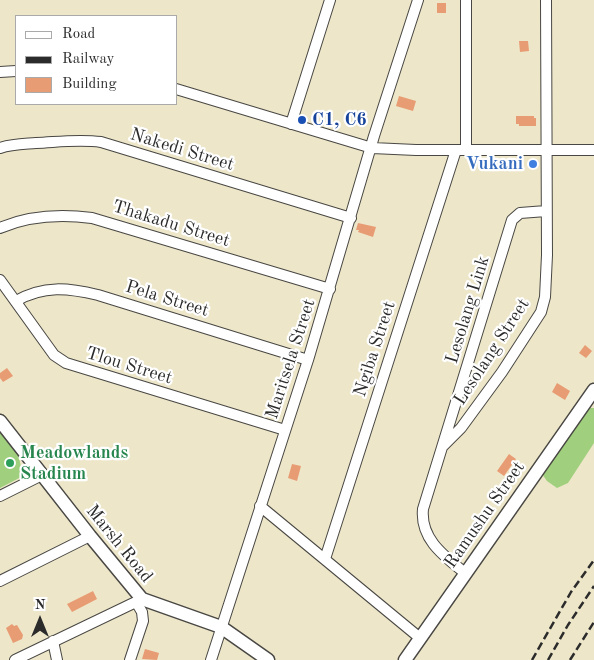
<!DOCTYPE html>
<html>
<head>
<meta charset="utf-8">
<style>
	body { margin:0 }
	#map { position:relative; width:594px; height:660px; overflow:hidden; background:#ede6c9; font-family:"Old Standard TT",serif }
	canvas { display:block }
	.legend { position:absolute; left:15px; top:15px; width:162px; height:90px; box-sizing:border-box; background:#fff; border:1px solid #aaa; margin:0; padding:6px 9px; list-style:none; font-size:15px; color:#2b2b2b }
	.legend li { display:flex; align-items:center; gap:10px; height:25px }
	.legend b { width:25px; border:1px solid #aaa }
	.north { position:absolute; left:15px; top:595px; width:50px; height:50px; -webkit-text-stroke:4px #fff; paint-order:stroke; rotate:0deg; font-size:14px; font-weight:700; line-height:20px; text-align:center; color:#2b2b2b }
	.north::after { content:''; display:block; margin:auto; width:18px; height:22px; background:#2b2b2b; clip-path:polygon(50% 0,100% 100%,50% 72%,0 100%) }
</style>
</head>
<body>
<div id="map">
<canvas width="594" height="660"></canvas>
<ul class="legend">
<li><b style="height:6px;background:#fff"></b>Road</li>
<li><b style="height:6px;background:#2b2b2b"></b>Railway</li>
<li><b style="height:14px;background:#e89c73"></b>Building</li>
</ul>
<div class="north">N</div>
</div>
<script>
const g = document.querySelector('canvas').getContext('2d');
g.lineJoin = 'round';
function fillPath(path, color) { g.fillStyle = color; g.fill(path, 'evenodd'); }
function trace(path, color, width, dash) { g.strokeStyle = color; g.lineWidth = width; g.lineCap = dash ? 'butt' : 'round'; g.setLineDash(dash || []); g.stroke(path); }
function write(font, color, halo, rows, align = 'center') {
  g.font = font + ' "Old Standard TT",serif'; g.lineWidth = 4.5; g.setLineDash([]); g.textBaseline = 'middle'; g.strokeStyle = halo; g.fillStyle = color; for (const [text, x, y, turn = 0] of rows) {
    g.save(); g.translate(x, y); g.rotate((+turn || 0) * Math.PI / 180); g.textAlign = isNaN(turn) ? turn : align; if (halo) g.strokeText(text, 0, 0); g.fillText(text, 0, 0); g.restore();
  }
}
fillPath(new Path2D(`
	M587,408h7v35l-26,40 -11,5 -10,-7 -5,-7z
	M0,426l17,23 6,27 -23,12z`), '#a0cf7d');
fillPath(new Path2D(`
	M437,3h9v10h-9z
	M519,41h9l1,10 -9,1z
	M399,96l17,5 -3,10 -17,-5z
	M516,116h18v2h2v8h-17v-2h-3z
	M358,223l18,4 -3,10 -15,-5 1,-2h-3z
	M585,345l7,6 -6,7 -7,-5z
	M7,368l6,8 -10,6 -3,-4v-5z
	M557,383l13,8 -5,9 -13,-8z
	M509,454l7,5 -12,17 -7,-5z
	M292,464l9,2 -4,15 -9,-3z
	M93,591l4,8 -25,13 -5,-8z
	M12,624l2,2 3,-1 6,10 -1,4 -9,4 -7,-15z
	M145,649l14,4 -2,7 -15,-1z`), '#e89c73');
const minor = new Path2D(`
	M0,72l16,-1
	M176,89l196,59 44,2h178
	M291,124l39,-124
	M0,148c11,-4 24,-4 36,-5 22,-1 43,-4 65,-1l250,76
	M466,150v-150
	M0,228c30,-13 60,-14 92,-10l238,71
	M0,280l54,75 12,8 219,67
	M16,301c28,-16 52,-13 82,-6l210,65
	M443,446l18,-18 41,-56 39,-60 4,-15 2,-42 -1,-255
	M0,496l42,-21
	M260,506l160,132
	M325,559l131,-409
	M465,573c-21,-17 -45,-34 -42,-64l89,-289 8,-7 26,-2
	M0,581l90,-45
	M53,641l4,19
	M15,660l127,-61
	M130,660l13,-39 -1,-9 -6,-10
	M211,660l97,-300 66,-224 44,-136`);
const tertiary = new Path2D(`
	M0,421l90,115 52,63 79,28 47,33
	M405,660l189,-270`);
trace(minor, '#484743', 12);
trace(tertiary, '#484743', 15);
trace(minor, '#fff', 10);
trace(tertiary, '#fff', 12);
trace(new Path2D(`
	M532,660l39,-68 23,-32
	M548,660l20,-35 26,-39
	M570,660l24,-38`), '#2b2b2b', 2.5, [8, 4]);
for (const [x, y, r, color] of [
	[302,120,5,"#1a4fb4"],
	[533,164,5,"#3f7fe0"],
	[10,463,5,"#2e9e5b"]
]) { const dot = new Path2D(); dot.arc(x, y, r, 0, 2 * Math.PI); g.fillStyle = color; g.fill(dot); trace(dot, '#fff', 2); }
write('bold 18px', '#164399', '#fff', [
	["C1, C6",312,120]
], 'left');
write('18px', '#2b2b2b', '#fff', [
	["Nakedi Street",182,150,17],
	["Thakadu Street",171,224,17],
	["Pela Street",167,299,17],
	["Lesolang Link",468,310,-73],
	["Ngiba Street",375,349,-72],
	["Lesolang Street",492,352,-57],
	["Maritsela Street",291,359,-72],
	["Tlou Street",129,366,17],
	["Ramushu Street",485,515,-55],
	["Marsh Road",119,544,51]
]);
write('bold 18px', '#366cbe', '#fff', [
	["Vukani",523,164]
], 'right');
write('bold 18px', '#27864d', '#fff', [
	["Meadowlands",20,453],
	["Stadium",20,474]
], 'left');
</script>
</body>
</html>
